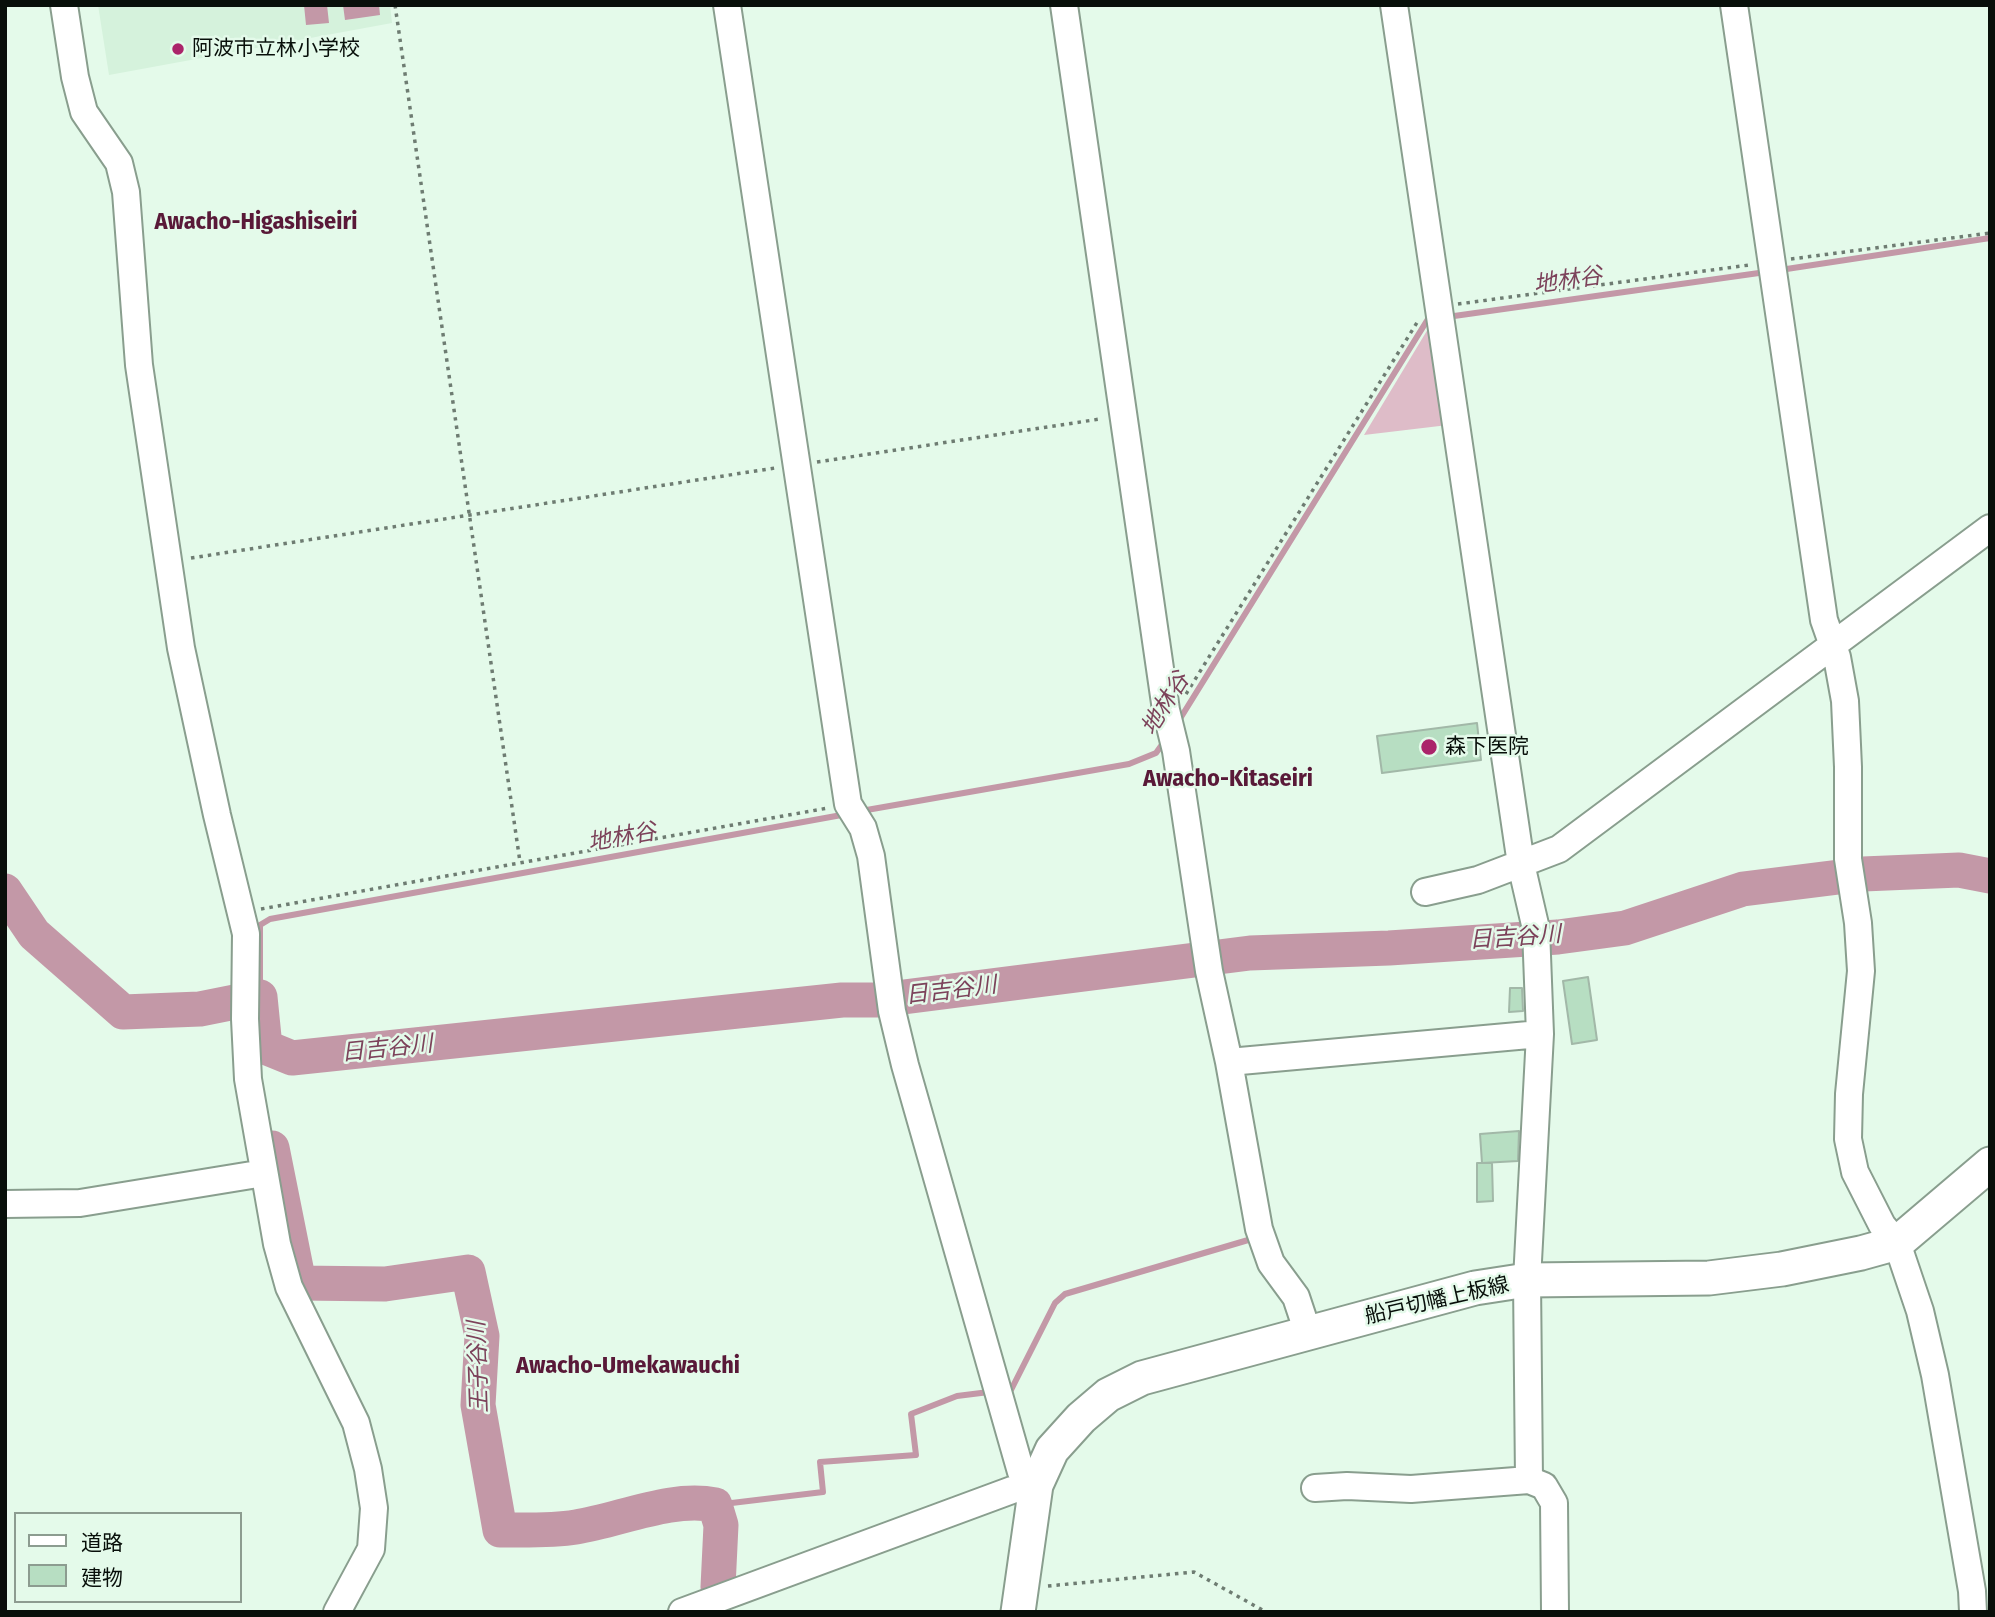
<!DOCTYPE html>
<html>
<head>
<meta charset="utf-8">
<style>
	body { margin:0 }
	#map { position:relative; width:1995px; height:1617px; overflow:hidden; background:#e4faea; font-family:"Fira Sans Condensed","Noto Sans JP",sans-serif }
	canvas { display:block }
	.frame { position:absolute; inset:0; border:7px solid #080f0a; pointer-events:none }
	.legend { position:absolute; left:14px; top:1512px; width:228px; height:91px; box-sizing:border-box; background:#e4faea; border:2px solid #8c9c90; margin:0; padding:9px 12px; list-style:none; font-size:21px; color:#080f0a }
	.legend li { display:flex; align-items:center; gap:14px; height:35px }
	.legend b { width:35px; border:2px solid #8c9c90 }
</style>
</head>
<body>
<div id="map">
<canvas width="1995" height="1617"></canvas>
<div class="frame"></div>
<ul class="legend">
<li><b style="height:9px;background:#fff"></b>道路</li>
<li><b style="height:19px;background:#b7dec2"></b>建物</li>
</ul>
</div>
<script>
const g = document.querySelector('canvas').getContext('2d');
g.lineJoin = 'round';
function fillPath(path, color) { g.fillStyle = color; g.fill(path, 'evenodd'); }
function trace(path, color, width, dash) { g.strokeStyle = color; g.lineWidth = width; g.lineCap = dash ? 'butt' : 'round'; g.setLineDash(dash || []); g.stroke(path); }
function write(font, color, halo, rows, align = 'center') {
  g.font = font + ' "Fira Sans Condensed","Noto Sans JP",sans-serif'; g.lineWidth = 5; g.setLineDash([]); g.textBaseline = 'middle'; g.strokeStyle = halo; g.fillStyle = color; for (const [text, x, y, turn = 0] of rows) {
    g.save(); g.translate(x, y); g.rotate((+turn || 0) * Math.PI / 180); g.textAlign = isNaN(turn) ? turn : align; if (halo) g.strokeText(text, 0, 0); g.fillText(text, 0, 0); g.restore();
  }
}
fillPath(new Path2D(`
	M98,5h292l2,18 -283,52z`), '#d5f2dc');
fillPath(new Path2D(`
	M1431,324l17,101 -84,10z`), '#debcc8');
fillPath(new Path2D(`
	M304,5h23l2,18 -23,2z
	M343,5h36l1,10 -35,5z`), '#c398a7');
trace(new Path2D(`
	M1780,270l210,-32
	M1447,317l319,-45
	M1178,722l250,-403h5
	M861,811l268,-47 27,-11 10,-14
	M260,997v-72l10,-6 577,-105
	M1005,1391l6,-1 44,-87 10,-9 190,-56
	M715,1505l108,-13 -3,-30 96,-7 -5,-41 46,-18 32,-4`), '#c398a7', 6);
trace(new Path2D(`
	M5,891l29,43 89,78 77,-3 60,-12 5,50 27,11 550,-58h38l370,-47 139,-5 169,-11 67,-9 118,-39 120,-15 96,-4 31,6
	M272,1148l27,135 86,1 83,-12 14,64 -4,69 22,125c25,0 52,1 76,-3 44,-7 96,-31 139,-22l6,20 -3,62`), '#c398a7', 35);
const building = new Path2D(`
	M1477,723l4,37 -99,13 -5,-37z
	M1588,977l9,63 -25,4 -9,-63z
	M1510,988h12l1,23 -14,1z
	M1519,1131l-1,30 -36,2 -2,-29z
	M1477,1163h15l1,38 -16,1z`);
fillPath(building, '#b7dec2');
trace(building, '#a2b8a8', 2);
const minor = new Path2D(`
	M64,5l11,72 9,35 35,51 7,29 13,173 42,283 36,167 29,119 -1,85 3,60 29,165 12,43 67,136 12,46 6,39 -3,41 -34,63
	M727,5l121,799 15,24 8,28 21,155 13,54 116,407 15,13
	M1064,5l102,705 10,41 33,220 20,91 30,167 12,34 25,34 12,36
	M1394,5l127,859 15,65 4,105 -13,246 2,200 15,6 10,17 1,109
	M1734,5l90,615 13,37 8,44 3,66v92l10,64 3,48 -12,123 -1,45 7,33 27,53 15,18 23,68 15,64 37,216 1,21
	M1425,892l53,-12 81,-31 431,-321
	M1229,1062l311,-28
	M5,1204l75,-1 184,-30
	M1315,1488l32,-2 64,3 118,-9
	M682,1612l330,-122 24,-5`);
const major = new Path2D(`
	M1018,1612l18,-127 16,-35 29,-32 27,-23 34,-17 333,-90 52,-8 182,-2 73,-9 79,-16 36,-10 93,-79`);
trace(minor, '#899e8e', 30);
trace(major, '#899e8e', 37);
trace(new Path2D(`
	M395,5l125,857
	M1791,259l199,-26
	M1458,304l291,-39
	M817,462l283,-43
	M191,558l584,-90
	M1186,694l232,-373
	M261,909l567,-101
	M1048,1586l146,-14 72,40`), '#6e7c72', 3.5, [3.5, 5]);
trace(minor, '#fff', 26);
trace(major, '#fff', 33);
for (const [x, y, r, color] of [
	[178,49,7,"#ab246a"],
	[1429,747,9,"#ab246a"]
]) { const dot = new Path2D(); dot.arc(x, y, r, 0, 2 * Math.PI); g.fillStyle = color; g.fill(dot); trace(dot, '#e4faea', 2.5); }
write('21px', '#080f0a', '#e4faea', [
	["阿波市立林小学校",192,49],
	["森下医院",1445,747]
], 'left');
write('21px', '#080f0a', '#e4faea', [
	["船戸切幡上板線",1437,1301,-13]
]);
write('italic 23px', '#7c425a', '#e4faea', [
	["地林谷",1568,281,-8],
	["地林谷",1166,704,-58],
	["地林谷",622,838,-10],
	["日吉谷川",1515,938,-4],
	["日吉谷川",951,991,-7],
	["日吉谷川",387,1049,-6],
	["王子谷川",479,1367,-92]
]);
write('bold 24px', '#591938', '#e4faea', [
	["Awacho-Higashiseiri",256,222],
	["Awacho-Kitaseiri",1228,779],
	["Awacho-Umekawauchi",628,1366]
]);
</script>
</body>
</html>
